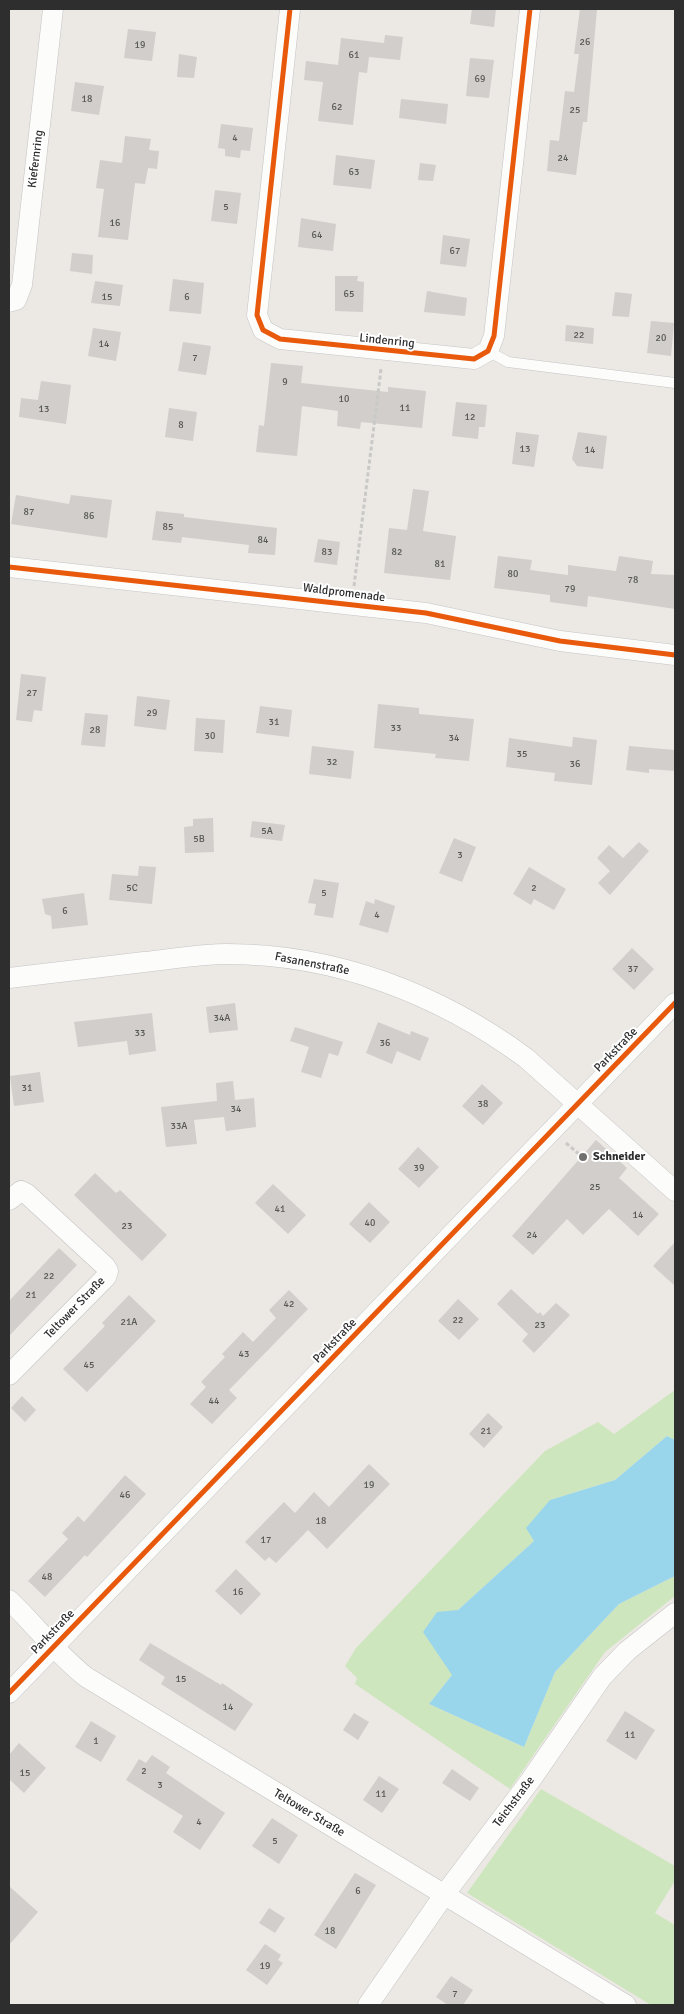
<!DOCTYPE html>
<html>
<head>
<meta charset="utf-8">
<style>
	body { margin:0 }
	#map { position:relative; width:684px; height:2014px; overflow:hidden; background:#ece8e4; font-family:Signika,sans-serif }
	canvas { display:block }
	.frame { position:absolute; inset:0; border:10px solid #2e2e2e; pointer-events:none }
</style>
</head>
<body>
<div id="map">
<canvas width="684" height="2014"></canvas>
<div class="frame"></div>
</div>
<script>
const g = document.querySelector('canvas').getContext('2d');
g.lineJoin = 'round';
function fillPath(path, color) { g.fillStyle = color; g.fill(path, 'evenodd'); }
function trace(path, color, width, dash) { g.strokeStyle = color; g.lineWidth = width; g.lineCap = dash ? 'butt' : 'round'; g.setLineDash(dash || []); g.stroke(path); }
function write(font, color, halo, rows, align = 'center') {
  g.font = font + ' Signika,sans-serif'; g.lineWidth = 4; g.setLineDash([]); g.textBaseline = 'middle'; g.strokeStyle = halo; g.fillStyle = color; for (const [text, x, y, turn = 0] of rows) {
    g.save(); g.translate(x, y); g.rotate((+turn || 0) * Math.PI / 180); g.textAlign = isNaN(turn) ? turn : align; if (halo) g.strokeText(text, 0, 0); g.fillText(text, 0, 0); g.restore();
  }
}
fillPath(new Path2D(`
	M675,1390v50l-8,-4 -52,44 -65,20 -16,41 -76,69 -6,65 -23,29 95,43 31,-75 64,-68 56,-28v20l-70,56 -95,137 -155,-105 2,-6 -12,-12 11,-18 189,-197 53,-29 16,12z
	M541,1789l134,77v15l-20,32 20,12v80h-24l-184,-112z`), '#cee6be');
fillPath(new Path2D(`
	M667,1436l8,4v136l-56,28 -64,68 -31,75 -95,-43 23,-29 -29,-43 14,-20 21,-2 76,-69 -8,-13 24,-28 65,-20z`), '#99d6ec');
fillPath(new Path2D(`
	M472,9h24l-2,18 -24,-3z
	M580,9h17l-10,113h-4l-7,53 -29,-4 3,-31 9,1 6,-50 9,1 5,-38h-5z
	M128,29l28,3 -4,29 -28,-3z
	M385,35l18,2 -3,23 -31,-3 -2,16 -8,-1 -6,53 -35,-4 5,-39 -19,-2 2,-19 32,4 3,-27 43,5z
	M179,54l18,3 -3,21 -17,-1z
	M470,58l24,2 -5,38 -23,-2z
	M75,82l29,4 -5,29 -28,-4z
	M401,99l47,5 -2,20 -47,-6z
	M221,124l32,4 -3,23 -9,-1 -1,8 -15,-2v-7l-7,-1z
	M125,136l26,3 -2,11 10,1 -2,18 -9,-1 -3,16 -10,-1 -7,57 -30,-3 6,-48 -8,-1 4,-28 22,3z
	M336,155l39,5 -4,29 -38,-4z
	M420,163l16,2 -3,16 -15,-1z
	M215,190l26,3 -4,31 -26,-3z
	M301,218l35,6 -3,27 -35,-4z
	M443,235l27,4 -4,28 -26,-3z
	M72,253l21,2 -1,19 -22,-3z
	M335,276h23l-1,5 7,1 -1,30 -28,-1z
	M173,279l31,4 -3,31 -32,-3z
	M95,281l28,4 -3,21 -29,-3z
	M427,291l40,7 -2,18 -41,-4z
	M615,292l17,2 -3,23 -17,-1z
	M651,321l23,2 -3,33 -24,-3z
	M566,325l28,3 -1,16 -28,-3z
	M93,328l28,4 -5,29 -28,-5z
	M183,342l28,4 -5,29 -28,-4z
	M271,363l32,3 -2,17 87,9v-5l38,4 -4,37 -61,-6 -1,7 -23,-3 1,-15 -36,-5 -5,50 -41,-4 3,-27 5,1z
	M41,381l30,4 -5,39 -47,-7 2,-19 17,2z
	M456,402l31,3 -2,22h-6l-1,12 -26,-3z
	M169,408l28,4 -4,29 -28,-4z
	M516,432l23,3 -5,32 -22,-3z
	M578,432l29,4 -4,33 -26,-3 -5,-7z
	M413,489l16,2 -6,40 33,5 -6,44 -66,-7 5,-45 18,2z
	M16,495l53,9 2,-9 41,5 -5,38 -96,-14z
	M156,511l28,3v3l93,11 -2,27 -27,-2 1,-8 -67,-8 -1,6 -29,-3z
	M318,539l22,3 -3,23 -23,-3z
	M498,556l34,4 -2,10 38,5v-10l48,6 3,-15 34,5 -2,13 24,1v34l-87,-13 -1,11 -37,-5v-7l-56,-7z
	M21,674l25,3 -4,34 -8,-1 -2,12 -16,-2z
	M137,696l33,4 -4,30 -32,-4z
	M378,704l41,4v6l55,5 -5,42 -34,-3 1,-4 -62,-6z
	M260,706l32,4 -3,27 -33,-4z
	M85,713l23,2 -3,32 -24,-2z
	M196,718l29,2 -2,33 -29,-2z
	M573,737l24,3 -5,45 -38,-4 1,-8 -49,-6 3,-29 63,9z
	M312,746l42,5 -3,28 -42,-5z
	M629,746l46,4v21l-26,-2v4l-23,-3z
	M213,818l1,34 -29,1 -1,-26 9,-1v-7z
	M252,821l33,4 -3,16 -32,-4z
	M454,838l22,9 -14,35 -23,-9z
	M639,842l10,9 -39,44 -12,-12 12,-12 -13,-13 12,-13 14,13z
	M139,866l17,1 -4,37 -43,-4 3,-26 26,2z
	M529,867l37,22 -12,21 -20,-11 -3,6 -18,-11z
	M314,879l25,4 -6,35 -19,-3 2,-11 -8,-1z
	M84,893l4,32 -36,4 -1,-13 -6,-2 -3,-15z
	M375,899l20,7 -7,27 -29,-8 7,-24 8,3z
	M632,948l22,21 -20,21 -22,-21z
	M235,1003l3,27 -29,3 -3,-26z
	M152,1013l4,38 -27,4 -2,-14 -49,6 -4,-25z
	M378,1022l32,13 1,-4 18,7 -9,23 -23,-10 -5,13 -26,-11z
	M295,1027l48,15 -5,14 -9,-3 -8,25 -20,-6 8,-25 -19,-6z
	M40,1072l4,30 -30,4 -4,-30z
	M233,1081l2,19 19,-2 2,29 -30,4 -2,-14 -30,3 3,24 -31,3 -5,-40 56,-6 -1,-18z
	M482,1084l21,19 -20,22 -21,-19z
	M596,1140l31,28 -8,10 40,36 -21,22 -29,-27 -26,26 -16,-16 -34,36 -21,-19z
	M418,1147l21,20 -20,21 -21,-19z
	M95,1173l21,20 4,-3 47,45 -25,26 -68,-66z
	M273,1184l33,31 -18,19 -33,-31z
	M369,1202l21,20 -20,21 -21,-19z
	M675,1242v44l-22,-20z
	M59,1248l18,17 -68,71v-35z
	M511,1289l27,25 2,-2 3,4 13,-13 14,12 -36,38 -12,-12 6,-7 -31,-30z
	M289,1290l19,19 -79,81 8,8 -25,26 -22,-20 16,-17 -5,-5 24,-25 -3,-3 21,-22 10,10 23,-24 -7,-8z
	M129,1295l27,26 -69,71 -24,-23 42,-43 -3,-3z
	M458,1299l21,20 -20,21 -21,-19z
	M22,1396l14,14 -11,12 -14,-14z
	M488,1413l15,14 -19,21 -15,-14z
	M369,1464l21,20 -63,65 -19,-19 -32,33 -7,-6 -4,4 -20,-19 39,-40 11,11 19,-21 15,15z
	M125,1475l21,19 -59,63 -2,-2 -40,42 -17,-16 40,-42 -6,-6 16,-17 6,6z
	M236,1569l25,25 -20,21 -26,-24z
	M150,1643l71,42 1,-2 31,21 -18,27 -74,-47 4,-7 -26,-17z
	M625,1711l30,19 -19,30 -30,-19z
	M354,1713l15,9 -11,18 -15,-10z
	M91,1721l25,15 -15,26 -26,-15z
	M19,1743l27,25 -22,25 -15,-14v-24z
	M152,1755l18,12 -4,6 59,40 -25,37 -27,-18 10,-16 -57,-36 13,-21 7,4z
	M452,1769l27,19 -9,13 -28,-18z
	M379,1776l20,13 -17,24 -19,-13z
	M272,1818l26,17 -19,29 -27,-18z
	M355,1873l21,12 -40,64 -22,-14z
	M9,1886l29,26 -29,33z
	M269,1908l16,10 -10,15 -16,-10z
	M265,1944l16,11 -3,5 5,3 -16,22 -21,-15z
	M451,1976l22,14 -10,15h-15l-12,-8z`), '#d1cecb');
const service = new Path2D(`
	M488,351l20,11 167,21`);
const minor = new Path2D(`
	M290,9l-33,306 6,15 17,9 194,20 14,-8 6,-15 36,-327
	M9,302l7,-2 6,-15 31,-276
	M9,567l417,46 134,28 115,14
	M9,978c45,-5 90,-11 135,-16 28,-3 56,-8 83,-8 109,0 212,40 299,104l149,133
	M9,1200l12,-9 6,3 78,72 3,5 -2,6 -97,98
	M9,1600c26,25 48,54 77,77l540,328
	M9,1693l666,-690
	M368,2005l76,-110 86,-114 72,-104 25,-26 48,-38`);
trace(service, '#c5c4c5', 11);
trace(minor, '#c5c4c5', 21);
trace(new Path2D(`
	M354,586l27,-217
	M566,1143l13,11`), '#c9c9c8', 3, [4, 2.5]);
trace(service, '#fcfcfb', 10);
trace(minor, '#fcfcfb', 20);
trace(new Path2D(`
	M290,9l-33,306 6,15 17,9 194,20 14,-8 6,-15 36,-327
	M9,567l417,46 134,28 115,14
	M9,1693l666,-690`), '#e8590c', 5);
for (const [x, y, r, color] of [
	[583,1157,5,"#706f6e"]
]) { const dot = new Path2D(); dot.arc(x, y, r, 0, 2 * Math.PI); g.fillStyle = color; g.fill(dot); trace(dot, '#fff', 2); }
write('10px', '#585857', null, [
	["26",585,42],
	["19",140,45],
	["61",354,55],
	["69",480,79],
	["18",87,99],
	["62",337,107],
	["25",575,110],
	["4",235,138],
	["24",563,158],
	["63",354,172],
	["5",226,207],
	["16",115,223],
	["64",317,235],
	["67",455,251],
	["65",349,294],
	["15",107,297],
	["6",187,297],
	["22",579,335],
	["20",661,338],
	["14",104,344],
	["7",195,358],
	["9",285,382],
	["10",344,399],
	["11",405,408],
	["13",44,409],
	["12",470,417],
	["8",181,425],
	["13",525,449],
	["14",590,450],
	["87",29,512],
	["86",89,516],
	["85",168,527],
	["84",263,540],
	["83",327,552],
	["82",397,552],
	["81",440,564],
	["80",513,574],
	["78",633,580],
	["79",570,589],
	["27",32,693],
	["29",152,713],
	["31",274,722],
	["33",396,728],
	["28",95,730],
	["30",210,736],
	["34",454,738],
	["35",522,754],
	["32",332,762],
	["36",575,764],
	["5A",267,831],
	["5B",199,839],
	["3",460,855],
	["5C",132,888],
	["2",534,888],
	["5",324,893],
	["6",65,911],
	["4",377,915],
	["37",633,969],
	["34A",222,1018],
	["33",140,1033],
	["36",385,1043],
	["31",27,1088],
	["38",483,1104],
	["34",236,1109],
	["33A",179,1126],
	["39",419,1168],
	["25",595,1187],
	["41",280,1209],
	["14",638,1215],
	["40",370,1223],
	["23",127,1226],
	["24",532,1235],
	["22",49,1276],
	["21",31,1295],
	["42",289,1304],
	["22",458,1320],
	["21A",129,1322],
	["23",540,1325],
	["43",244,1354],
	["45",89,1365],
	["44",214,1401],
	["21",486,1431],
	["19",369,1485],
	["46",125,1495],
	["18",321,1521],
	["17",266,1540],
	["48",47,1577],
	["16",238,1592],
	["15",181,1679],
	["14",228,1707],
	["11",630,1735],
	["1",96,1741],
	["2",144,1771],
	["15",25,1773],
	["3",160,1785],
	["11",381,1794],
	["4",199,1822],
	["5",275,1841],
	["6",358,1891],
	["18",330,1931],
	["19",265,1966],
	["7",455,1994]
]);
write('12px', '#2e2e2e', '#fff', [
	["Kiefernring",36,159,-83],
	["Lindenring",387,341,6],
	["Waldpromenade",344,593,7],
	["Fasanenstraße",312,964,11],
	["Parkstraße",616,1050,-46],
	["Teltower Straße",75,1308,-46],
	["Parkstraße",335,1341,-46],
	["Parkstraße",53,1632,-46],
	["Teichstraße",514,1802,-53],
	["Teltower Straße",309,1813,31]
]);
write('bold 12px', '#2e2e2e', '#fff', [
	["Schneider",593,1157]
], 'left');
</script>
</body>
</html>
